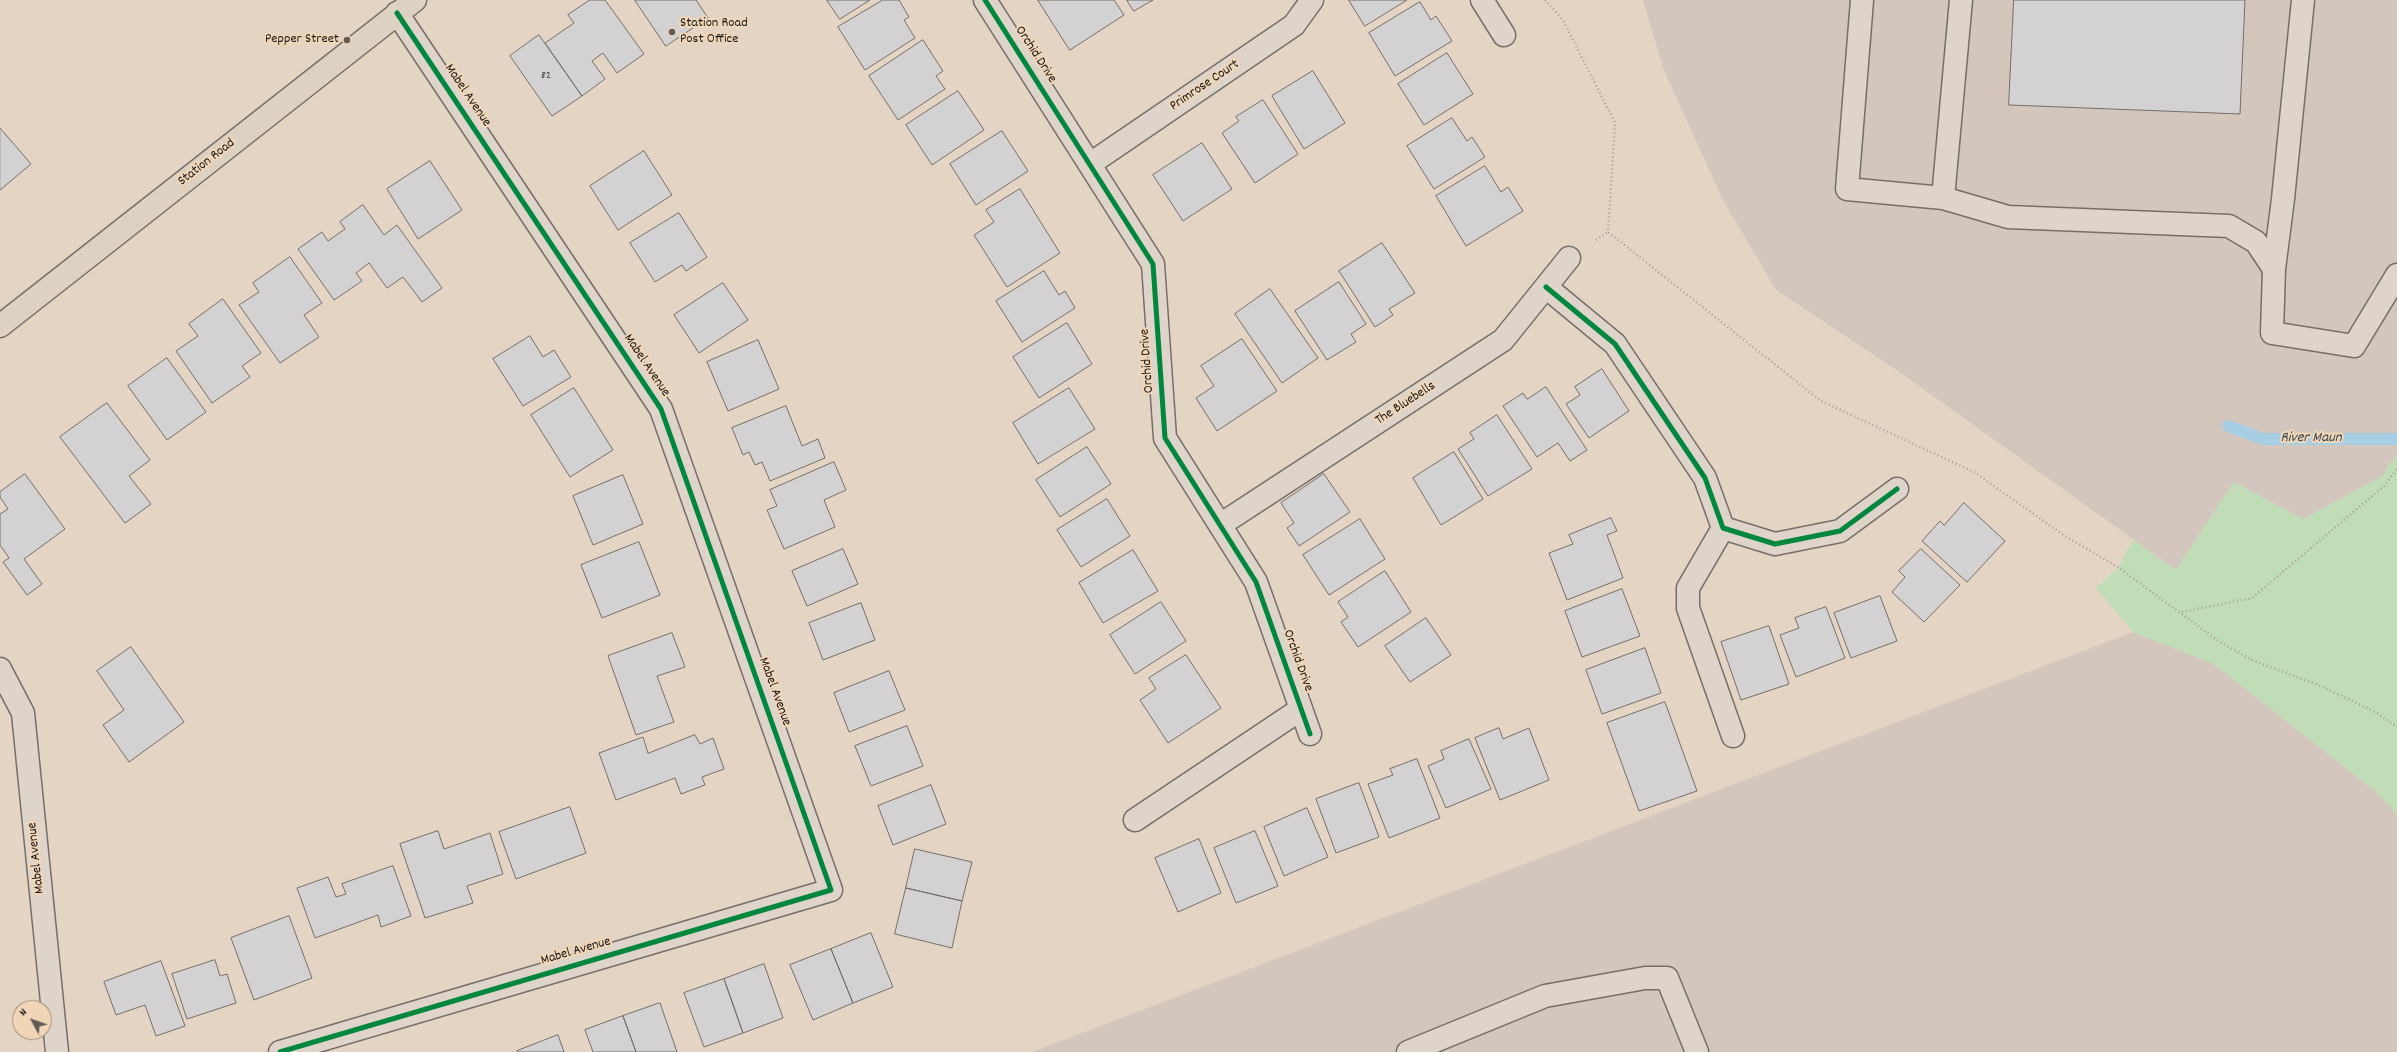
<!DOCTYPE html>
<html>
<head>
<meta charset="utf-8">
<style>
	body { margin:0 }
	#map { position:relative; width:2397px; height:1052px; overflow:hidden; background:#e3d4c4; font-family:Dekko,sans-serif }
	canvas { display:block }
	.north { position:absolute; left:12px; top:1000px; width:40px; height:40px; box-sizing:border-box; background:#f0d5b7; border:1px solid #9b8b79; border-radius:50%; rotate:311deg; font-size:11px; font-weight:700; line-height:16px; text-align:center; color:#1c1c1c }
	.north::after { content:''; display:block; margin:auto; width:14px; height:18px; background:#625c57; clip-path:polygon(50% 0,100% 100%,50% 72%,0 100%) }
</style>
</head>
<body>
<div id="map">
<canvas width="2397" height="1052"></canvas>
<div class="north">N</div>
</div>
<script>
const g = document.querySelector('canvas').getContext('2d');
g.lineJoin = 'round';
function fillPath(path, color) { g.fillStyle = color; g.fill(path, 'evenodd'); }
function trace(path, color, width, dash) { g.strokeStyle = color; g.lineWidth = width; g.lineCap = dash ? 'butt' : 'round'; g.setLineDash(dash || []); g.stroke(path); }
function write(font, color, halo, rows, align = 'center') {
  g.font = font + ' Dekko,sans-serif'; g.lineWidth = 4; g.setLineDash([]); g.textBaseline = 'middle'; g.strokeStyle = halo; g.fillStyle = color; for (const [text, x, y, turn = 0] of rows) {
    g.save(); g.translate(x, y); g.rotate((+turn || 0) * Math.PI / 180); g.textAlign = isNaN(turn) ? turn : align; if (halo) g.strokeText(text, 0, 0); g.fillText(text, 0, 0); g.restore();
  }
}
fillPath(new Path2D(`
	M1643,0h754v454l-15,23 -79,42 -69,-37 -58,88 -268,-192 -132,-88 -53,-90 -60,-132z
	M2133,632l81,32 161,127 22,23v238h-1365z`), '#d3c7bd');
fillPath(new Path2D(`
	M2397,454v360l-22,-23 -161,-127 -81,-32 -37,-44 22,-21 15,-27 43,30 58,-88 69,37 78,-42z`), '#c0ddb7');
trace(new Path2D(`
	M2228,426l35,13h132`), '#a8cee3', 12);
const building = new Path2D(`
	M590,0h15l39,54 -27,19 -14,-20 -11,8 13,18 -23,17 -37,-53 29,-20 -6,-8z
	M635,0h61l12,18 -42,28z
	M827,0h43l-30,19z
	M883,0h16l10,17 -5,3 11,18 -50,32 -27,-43z
	M1038,0h76l10,15 -54,35z
	M1127,0h26l-19,11z
	M1349,0h58l-42,26z
	M2014,0h231l-5,114 -231,-9z
	M1420,2l11,18 5,-4 16,25 -57,35 -26,-43z
	M539,35l43,61 -30,20 -42,-60z
	M923,40l20,31 -7,5 9,13 -47,31 -29,-44z
	M1447,53l26,41 -49,31 -26,-41z
	M1313,71l32,52 -41,26 -32,-53z
	M958,91l26,39 -52,35 -26,-40z
	M1263,100l35,54 -43,29 -33,-50 17,-12 -3,-4z
	M1452,118l15,23 5,-4 13,20 -51,32 -27,-43z
	M0,128l31,36 -31,26z
	M1002,131l26,40 -52,34 -26,-41z
	M1202,143l30,46 -49,32 -30,-46z
	M644,151l28,44 -54,35 -28,-44z
	M430,161l32,49 -44,29 -31,-50z
	M1485,166l16,26 7,-5 15,24 -57,35 -30,-50z
	M1020,189l40,64 -53,34 -33,-52 20,-13 -8,-12z
	M363,205l21,30 13,-10 45,63 -20,14 -19,-25 -16,11 -18,-25 -13,10 6,8 -28,19 -36,-51 24,-17 6,9 17,-12 -5,-7z
	M679,213l28,44 -21,14 -4,-6 -27,17 -25,-39z
	M1382,243l33,50 -26,16 4,6 -18,12 -36,-56z
	M290,257l32,46 -18,12 15,22 -39,26 -41,-58 20,-13 -6,-9z
	M1044,271l15,24 6,-4 10,17 -53,34 -26,-41z
	M1339,282l27,42 -15,10 5,8 -29,18 -32,-49z
	M723,283l25,37 -49,33 -25,-38z
	M1270,289l48,69 -36,25 -47,-69z
	M223,299l38,54 -19,13 8,11 -38,26 -36,-52 22,-15 -9,-12z
	M1067,323l25,41 -53,34 -26,-41z
	M530,336l13,21 11,-7 17,27 -48,29 -30,-47z
	M1242,339l35,52 -60,40 -21,-33 18,-12 -13,-20z
	M758,340l21,49 -51,22 -21,-49z
	M167,358l39,54 -39,28 -39,-54z
	M1602,369l27,42 -40,27 -23,-34 14,-9 -5,-8z
	M1546,387l41,63 -17,11 -12,-18 -21,14 -34,-51 20,-13 4,6z
	M574,388l39,62 -43,27 -39,-62z
	M1069,388l26,41 -57,35 -25,-41z
	M107,403l43,57 -21,16 22,28 -26,19 -65,-86z
	M786,406l16,40 16,-7 7,19 -55,23 -8,-19 -7,3 -6,-13 -6,3 -11,-27z
	M1497,415l35,54 -44,27 -30,-47 16,-10 -4,-6z
	M1087,447l24,37 -51,33 -24,-37z
	M1454,452l29,47 -42,26 -28,-47z
	M834,462l12,28 -22,10 11,27 -51,22 -17,-39 10,-4 -7,-16z
	M25,474l40,55 -41,30 18,25 -15,11 -24,-33 6,-4 -9,-13v-31l8,-5 -8,-12v-5z
	M1324,474l26,38 -51,34 -12,-18 7,-5 -13,-20z
	M623,475l20,49 -50,21 -20,-49z
	M1107,499l23,37 -49,31 -24,-37z
	M1964,503l41,38 -38,41 -45,-41 18,-20 4,4z
	M1611,518l6,13 -10,4 16,43 -56,22 -18,-47 24,-9 -4,-9z
	M1360,519l25,40 -56,36 -26,-40z
	M639,542l21,53 -58,23 -21,-53z
	M843,549l15,35 -51,22 -15,-35z
	M1921,549l39,36 -36,37 -32,-30 13,-15 -6,-6z
	M1133,550l25,41 -55,32 -24,-40z
	M1385,571l26,41 -53,35 -17,-25 7,-5 -10,-15z
	M1622,589l18,47 -58,21 -17,-46z
	M1880,596l17,45 -46,17 -17,-45z
	M1161,602l25,39 -51,33 -25,-39z
	M861,603l14,37 -52,20 -14,-37z
	M1826,607l19,51 -49,19 -16,-42 19,-7 -4,-10z
	M1426,618l25,37 -41,27 -25,-36z
	M1769,626l20,58 -48,16 -20,-58z
	M672,633l13,34 -28,9 17,46 -38,13 -28,-79z
	M131,647l53,75 -55,40 -26,-37 21,-15 -27,-39z
	M1645,648l16,45 -59,21 -16,-44z
	M1186,655l35,53 -53,35 -28,-43 16,-11 -7,-11z
	M889,671l16,39 -56,22 -15,-39z
	M1665,702l32,89 -58,20 -32,-88z
	M907,726l16,40 -52,20 -16,-40z
	M1499,728l4,11 26,-11 20,52 -49,20 -25,-62z
	M695,735l5,9 13,-6 11,31 -22,8 3,8 -24,9 -6,-16 -59,22 -17,-47 44,-16 5,16z
	M1469,739l22,50 -45,19 -18,-42 16,-7 -3,-8z
	M1417,759l23,59 -51,20 -21,-54 25,-9 -3,-6z
	M1359,783l20,54 -43,16 -20,-54z
	M931,785l15,39 -53,21 -15,-39z
	M570,807l16,46 -70,26 -17,-47z
	M1307,808l21,49 -44,19 -20,-49z
	M438,831l6,18 46,-16 13,41 -36,12 6,17 -48,15 -25,-74z
	M1255,831l23,55 -42,17 -22,-55z
	M1199,839l22,54 -43,19 -23,-54z
	M915,849l57,13 -10,39 -56,-13z
	M393,866l18,50 -30,11 -3,-12 -63,23 -18,-50 31,-11 8,20 10,-3 -4,-10z
	M906,888l56,13 -10,47 -57,-14z
	M289,916l23,62 -58,22 -23,-62z
	M871,933l22,54 -40,16 -22,-54z
	M831,949l22,54 -40,17 -23,-55z
	M215,960l5,16 7,-2 9,29 -49,16 -15,-45z
	M161,961l24,65 -29,10 -11,-31 -29,10 -12,-33z
	M764,964l19,54 -40,15 -19,-54z
	M724,979l19,54 -39,14 -20,-54z
	M660,1003l17,49h-41l-13,-36z
	M623,1016l13,36h-43l-8,-22z
	M558,1035l6,17h-46l-1,-1z`);
fillPath(building, '#d3d1d2');
trace(building, '#766f68', 1);
const minor = new Path2D(`
	M985,0l168,264 12,174 91,144 54,152
	M1482,0l22,35
	M1862,0l-15,189 96,9 65,19 221,9 27,16 18,27
	M2303,0l-20,199 -9,70 -2,64 82,13 43,-71
	M1090,164l204,-139 18,-25
	M1943,198l18,-198
	M1546,287l69,57 90,134 18,50 52,16 65,-13 57,-42
	M1220,525l283,-185 66,-82
	M1723,528l-35,60v20l45,128
	M0,669l23,44 34,339
	M1135,820l166,-111
	M280,1052l551,-162 -170,-481 -264,-396
	M1408,1052l137,-56 100,-18h22l30,74`);
const major = new Path2D(`
	M0,326l415,-326`);
trace(minor, '#766f68', 25);
trace(major, '#766f68', 25);
trace(new Path2D(`
	M1545,0l18,20 52,103 -7,109 213,169 153,71 91,64 53,31 99,73 35,20 71,27 54,26 20,14
	M1596,240l12,-8
	M2182,612l70,-14 132,-112 13,-17`), '#a79e96', 2.5, [1, 3]);
trace(minor, '#ded4c9', 22);
trace(major, '#ddd2c2', 22);
trace(new Path2D(`
	M985,0l168,264 12,174 91,144 54,152
	M1546,287l69,57 90,134 18,50 52,16 65,-13 57,-42
	M280,1052l551,-162 -170,-481 -264,-396`), '#00873e', 5);
for (const [x, y, r, color] of [
	[672,32,4,"#625c57"],
	[347,40,4,"#625c57"]
]) { const dot = new Path2D(); dot.arc(x, y, r, 0, 2 * Math.PI); g.fillStyle = color; g.fill(dot); trace(dot, '#f0d5b7', 1.5); }
write('12px', '#4a494a', null, [
	["82",546,76]
]);
write('14px', '#1c1c1c', '#f0d5b7', [
	["Station Road",680,24],
	["Post Office",680,40],
	["Pepper Street",339,40,"right"]
], 'left');
write('14px', '#1c1c1c', '#f0d5b7', [
	["Orchid Drive",1035,55,57],
	["Primrose Court",1205,86,-34],
	["Mabel Avenue",467,96,56],
	["Station Road",207,163,-38],
	["Orchid Drive",1148,361,-94],
	["Mabel Avenue",646,366,56],
	["The Bluebells",1406,404,-33],
	["Orchid Drive",1297,661,70],
	["Mabel Avenue",774,692,70],
	["Mabel Avenue",37,858,-96],
	["Mabel Avenue",576,952,-16]
]);
write('italic 15px', '#394851', '#f0d5b7', [
	["River Maun",2311,439]
]);
</script>
</body>
</html>
